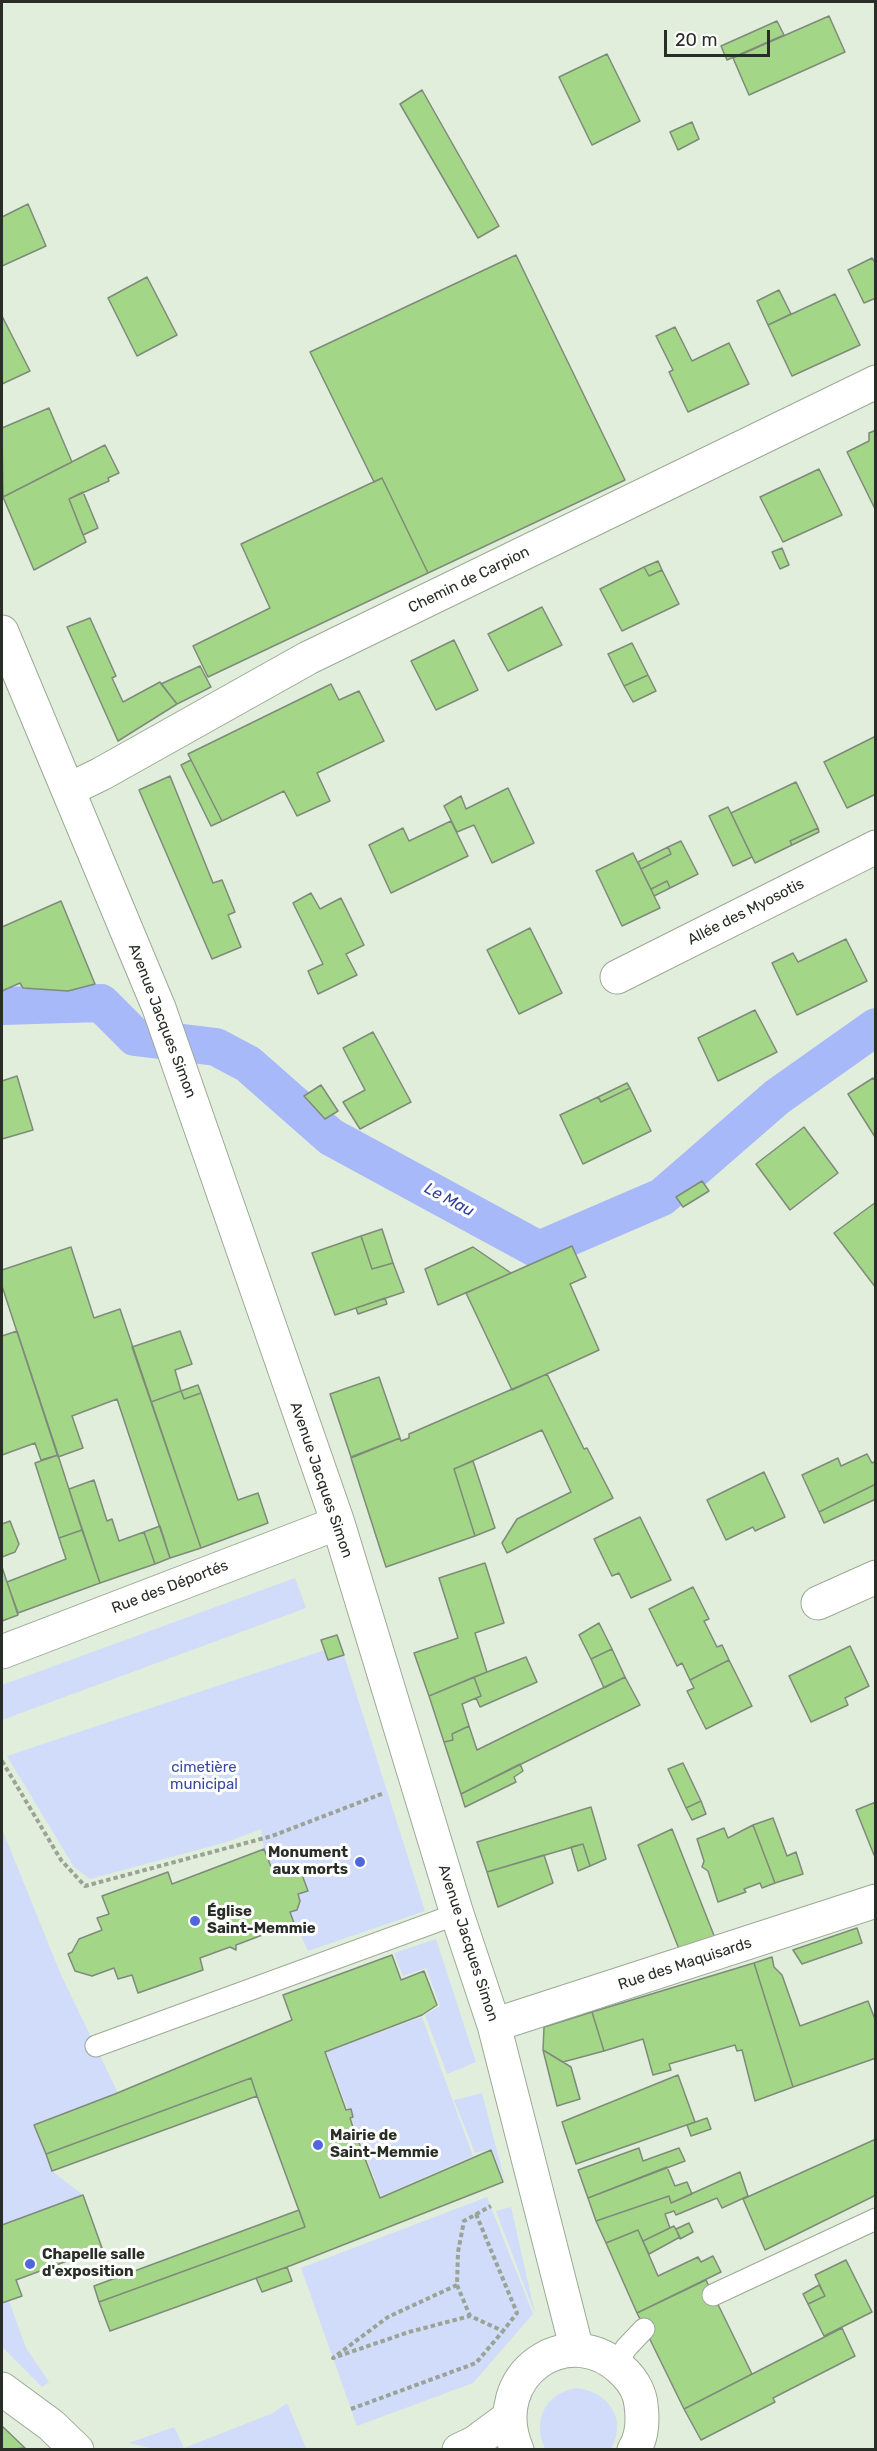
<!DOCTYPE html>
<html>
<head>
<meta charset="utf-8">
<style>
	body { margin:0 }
	#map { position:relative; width:877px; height:2451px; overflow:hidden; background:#e1eedb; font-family:Rubik,sans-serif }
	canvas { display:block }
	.frame { position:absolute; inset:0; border:3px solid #282d26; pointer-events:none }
	.scale { position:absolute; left:664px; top:30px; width:106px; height:27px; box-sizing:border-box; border:3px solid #282d26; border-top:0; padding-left:8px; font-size:18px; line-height:21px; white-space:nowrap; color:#282d26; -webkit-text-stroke:4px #fff; paint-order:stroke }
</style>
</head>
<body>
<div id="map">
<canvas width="877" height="2451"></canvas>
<div class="frame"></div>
<div class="scale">20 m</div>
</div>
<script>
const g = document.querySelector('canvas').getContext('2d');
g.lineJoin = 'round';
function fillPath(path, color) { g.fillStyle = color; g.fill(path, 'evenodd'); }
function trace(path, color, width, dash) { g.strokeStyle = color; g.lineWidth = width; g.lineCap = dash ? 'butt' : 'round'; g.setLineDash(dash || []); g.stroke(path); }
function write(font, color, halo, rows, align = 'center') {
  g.font = font + ' Rubik,sans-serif'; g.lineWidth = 6; g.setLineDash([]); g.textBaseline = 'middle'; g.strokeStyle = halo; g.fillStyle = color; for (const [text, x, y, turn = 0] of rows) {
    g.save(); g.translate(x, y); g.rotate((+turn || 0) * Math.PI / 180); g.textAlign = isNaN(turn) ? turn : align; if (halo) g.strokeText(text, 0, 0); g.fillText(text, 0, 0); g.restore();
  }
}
fillPath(new Path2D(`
	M295,1578l11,30 -304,112v-35z
	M325,1650l3,10 16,-5 81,256 -117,40 -18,-39 7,-3 3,-8 -2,-7 10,-3 -35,-19 -9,-23 -3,-20 -34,13 -137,37 -16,-12 -67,-111z
	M2,1829l59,146 57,118 -83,32 17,46 31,24 -81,30z
	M436,1939l40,123 -29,12 -22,-59 15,-9 -14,-38 -23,8 -9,-23z
	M422,2017l51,139 -92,40 -55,-144z
	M482,2093l23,89 -13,-33 -17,4 -21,-53z
	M487,2197l46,117 -60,69 -116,43 -56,-158z
	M511,2207l24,107 -39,-103z
	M9,2301l17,47 23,34 -7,5 -40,-40v-43z
	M576,2388c32,3 52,31 35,61h-66c-13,-29 0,-55 31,-61z
	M287,2403l19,45 -147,2 -30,-7 45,-16 10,21 89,-35z`), '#d1dbfa');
trace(new Path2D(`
	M2,1006l99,-3 34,34 81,10 32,17 83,73 208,113 123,-53 115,-100 99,-70`), '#a7b9f9', 38);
const building = new Path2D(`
	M829,16l16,36 -96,43 -16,-37z
	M777,21l7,14 -57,25 -6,-14z
	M607,54l33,67 -48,24 -33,-68z
	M422,90l77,136 -21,12 -78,-134z
	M692,122l7,17 -21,11 -8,-18z
	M28,204l18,42 -44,20v-49z
	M516,255l109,225 -197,93 -46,-95 -8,4 -64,-130z
	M872,258l4,6v34l-12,5 -16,-33z
	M147,277l30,58 -40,21 -29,-58z
	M779,290l12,24 -23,11 -11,-24z
	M835,294l25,51 -68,31 -24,-51z
	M2,316l28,55 -28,13z
	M675,327l17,34 37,-18 20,41 -61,28 -19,-40 4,-2 -17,-34z
	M49,408l23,54 -69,35 -1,-69z
	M876,430v81l-29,-59 22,-11v-8z
	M105,445l14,28 -11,5 1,3 -40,18 17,43 -52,28 -31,-73z
	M819,469l23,46 -59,27 -23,-45z
	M382,478l46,95 -220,104 -15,-31 77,-38 -29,-64z
	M83,492l15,36 -15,7 -14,-36z
	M782,548l7,17 -9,4 -8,-17z
	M658,561l4,9 -13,6 -5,-9z
	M644,567l5,9 13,-6 17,34 -57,27 -22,-42z
	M542,607l20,38 -54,26 -20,-37z
	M90,618l26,58 -4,2 11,24 37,-20 17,22 -59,37 -51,-114z
	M454,640l24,50 -42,20 -25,-49z
	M632,643l16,32 -24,11 -16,-32z
	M200,666l11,21 -34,17 -16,-20z
	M648,675l8,16 -23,11 -9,-16z
	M331,684l8,16 20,-9 25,50 -67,32 13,28 -33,15 -13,-25 -62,30 -34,-67z
	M876,736v58l-29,14 -23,-46z
	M191,760l31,61 -11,5 -30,-61z
	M170,776l43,107 9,-3 13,32 -7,3 13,32 -29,12 -73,-169z
	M796,782l22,46 -28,13 2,4 -37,18 -24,-50z
	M508,788l26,55 -42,20 -18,-38 -17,7 -13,-26 17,-10 5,13z
	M728,807l24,50 -19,9 -24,-50z
	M451,821l17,35 -77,37 -22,-48 34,-17 6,13z
	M818,828l1,4 -27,13 -2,-4z
	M681,841l17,33 -28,14 -3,-7 -16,8 -10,-20 30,-15 -3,-7z
	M668,847l3,7 -30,15 -3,-7z
	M633,853l27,55 -38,18 -26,-55z
	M667,881l3,7 -16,8 -3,-7z
	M311,893l9,16 21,-11 23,47 -18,9 11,21 -39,19 -10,-23 15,-7 -30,-61z
	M61,901l34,83 -27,7 -45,-3 -3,-5 -18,8v-64z
	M530,928l32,65 -43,21 -32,-64z
	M846,939l21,42 -70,34 -25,-52 21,-10 5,9z
	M755,1010l22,42 -59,29 -20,-43z
	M373,1032l38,70 -51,27 -17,-27 22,-12 -22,-42z
	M17,1076l16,54 -31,9v-58z
	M873,1078l3,3 -1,56 -27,-43z
	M627,1083l3,5 -29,14 -3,-5z
	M321,1085l17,26 -13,8 -21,-23z
	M630,1088l21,43 -68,33 -23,-49 38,-18 3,5z
	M804,1127l34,46 -48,37 -34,-46z
	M702,1181l7,10 -26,16 -7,-10z
	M876,1202v86l-42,-55z
	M382,1229l11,34 -21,6 -11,-33z
	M361,1236l11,33 21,-6 11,29 -69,23 -23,-62z
	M572,1246l14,31 -16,7 29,66 -87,40 -46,-97z
	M71,1247l23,71 26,-9 81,239 -31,10 -53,-159 -45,17 11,32 -25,9 -56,-171v-16z
	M473,1247l38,26 -73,32 -13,-36z
	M385,1298l2,6 -29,10 -2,-6z
	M17,1331l41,124 -17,5 -6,-17 -33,12v-119z
	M180,1331l12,33 -17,6 6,21 -30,11 -19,-55z
	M547,1374l37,75 3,-1 26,50 -106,55 -5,-10 15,-24 54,-27 -29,-62 -88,39 21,67 -89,31 -35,-109 49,-20 1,3 8,-3v-4z
	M379,1377l21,61 -49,19 -21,-63z
	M198,1385l3,8 -17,6 -3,-8z
	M181,1391l3,8 17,-6 37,107 20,-7 10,30 -67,25 -50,-146z
	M867,1454l5,9 4,-2v23l-57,28 -17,-37 36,-17 3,8z
	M58,1455l24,75 -23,8 -24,-75z
	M473,1461l22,67 -20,8 -21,-67z
	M764,1472l21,45 -30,14 -2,-4 -27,13 -19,-40z
	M94,1480l13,41 5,-2 7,22 25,-9 11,32 -55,19 -31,-94z
	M876,1484v15l-52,24 -5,-11z
	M640,1517l31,63 -40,18 -12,-25 -7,3 -18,-37z
	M10,1521l9,23 -4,8 -13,5v-33z
	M160,1526l10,32 -15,6 -11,-32z
	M82,1530l18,53 -82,30 -11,-31 59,-23 -7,-21z
	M485,1563l19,60 -29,10 12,39 -58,24 -15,-43 44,-15 -19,-60z
	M2,1567l16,48 -16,6z
	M693,1587l16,32 -5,2 13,26 5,-2 7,15 -39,20 -8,-17 -5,3 -28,-57z
	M599,1623l13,26 -21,10 -12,-24z
	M337,1635l7,20 -16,5 -7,-20z
	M850,1646l19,40 -24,12 3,7 -37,17 -22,-46z
	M612,1649l13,28 -21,11 -13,-29z
	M526,1657l11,25 -57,25 -4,-9 5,-2 -7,-19z
	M729,1660l23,46 -46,23 -19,-38 7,-3 -4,-8z
	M474,1677l7,19 -19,8 7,22 -17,8 1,6 -9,2 -15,-46z
	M625,1677l15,28 -179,89 -17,-52 9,-2 -1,-6 17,-8 8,24z
	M683,1763l18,38 -15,7 -18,-39z
	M520,1764l3,7 -9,6 2,5 -51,25 -4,-13z
	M701,1801l5,13 -14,6 -6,-12z
	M876,1802v53h-2l-18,-45z
	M591,1807l15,52 -16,7 -7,-22 -96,28 -10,-30z
	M773,1818l14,38 9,-4 7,22 -28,9 -22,-58z
	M753,1825l22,58 -13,5 -2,-5 -16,6 2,3 -28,10 -10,-31 -6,-4 2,-6 -7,-22 27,-11 4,10z
	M672,1829l43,109 -36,11 -41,-104z
	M583,1844l7,22 -12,5 -7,-24z
	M264,1849l9,23 25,-8 10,27 -10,3 2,7 -3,9 -7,2 4,11 -58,22v5l-6,-3 -30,11 3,12 -65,23 -6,-18 -14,4 -4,-11 -22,8 -17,-5 -7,-17 4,-2 7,-13 23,-9 -5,-12 12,-4 -7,-18 66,-24 4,12z
	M544,1855l9,28 -55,24 -11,-35z
	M857,1928l5,15 -60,21 -9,-14z
	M392,1955l9,25 23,-9 13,34 -15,10 -97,37 21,58 5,-1 2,8 -3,1 5,15 5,-1 1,7 -3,1 22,58 111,-48 12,32 -216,85 -177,64 -11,-29 206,-75 -48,-131 -6,-18 -205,76 -12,-29 81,-31 177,-74 -9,-25z
	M772,1957l2,10 8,8 18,51 68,-25 8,21v36l-83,29 -39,-124z
	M754,1963l39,124 -38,14 -13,-51 -5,1 -2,-6 -66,19 2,6 -18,5 -10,-36 -39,12 -12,-39z
	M592,2012l12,39 -41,11 -20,-12 1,-23z
	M543,2050l28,17 9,32 -23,7z
	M678,2075l17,47 -119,42 -14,-42z
	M251,2078l6,18 -205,75 -6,-17z
	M707,2118l4,11 -20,7 -4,-11z
	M876,2139v56l-111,55 -22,-51z
	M639,2148l4,13 36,-13 6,13 -97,37 -10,-28z
	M667,2167l8,19 12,-4 5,12 -21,9 -2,-7 -73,25 -8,-23z
	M740,2172l8,24 -26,12 -5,-10 -41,17 -2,-4 -9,3 5,14 -27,13 -5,-11 -32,13 -10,-22 73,-25 2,7z
	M83,2195l19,53 -86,32 6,16 -20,7v-78z
	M299,2210l6,17 -206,75 -5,-16z
	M689,2223l4,9 -13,7 -4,-10z
	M674,2226l6,11 -31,17 -6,-13z
	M638,2230l20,46 40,-19 3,5 12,-6 8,16 -84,41 -31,-70z
	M846,2260l26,52 -48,24 -16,-32 17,-8 -10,-21z
	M287,2267l5,14 -30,11 -6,-14z
	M706,2280l46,94 -68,35 -47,-96z
	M819,2285l6,11 -17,8 -5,-10z
	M842,2328l13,28 -82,42 2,4 -74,38 -17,-31z
	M2,2426l23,22 -23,2z`);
fillPath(building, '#a4d688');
trace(building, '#7f8b7a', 1.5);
const service = new Path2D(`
	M96,2046l361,-132
	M713,2295l163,-76
	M617,2364l9,-16 18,-19`);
const minor = new Path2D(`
	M2,632l157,376 179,515 119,391 37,111 83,325
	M68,790l33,-16 207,-116 568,-276
	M617,977l259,-130
	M818,1603l58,-26
	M2,1652l336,-129
	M494,2025l382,-124
	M2,2389l49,36 26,25
	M459,2450l15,-7 34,-25
	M517,2450c-32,-75 53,-134 108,-77 8,8 15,20 16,32 2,15 2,31 -7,45`);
trace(service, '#9da997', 23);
trace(minor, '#9da997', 35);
trace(new Path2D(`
	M2,1761l59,99 24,26 187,-50 112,-43
	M476,2214l41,99 -14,18
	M457,2285l13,31
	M351,2409l125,-46 27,-32 -33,-15 -61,16 -76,26 55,-41 69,-32 1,-33 6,-31 27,-15`), '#9aa496', 4, [4.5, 3]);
trace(service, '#fff', 21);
trace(minor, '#fff', 33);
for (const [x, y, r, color] of [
	[360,1862,6,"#5166dc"],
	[195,1921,6,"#5166dc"],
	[318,2145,6,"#5166dc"],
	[30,2264,6,"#5166dc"]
]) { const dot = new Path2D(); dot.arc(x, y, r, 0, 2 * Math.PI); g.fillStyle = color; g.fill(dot); trace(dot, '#fff', 2); }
write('15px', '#282d26', '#fff', [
	["Chemin de Carpion",469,580,-26],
	["Allée des Myosotis",746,912,-27],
	["Avenue Jacques Simon",162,1021,69],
	["Avenue Jacques Simon",321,1480,71],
	["Rue des Déportés",170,1587,-21],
	["Avenue Jacques Simon",468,1943,72],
	["Rue des Maquisards",685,1964,-18]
]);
write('15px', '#3a49a4', '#fff', [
	["cimetière",204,1768],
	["municipal",204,1785]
]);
write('bold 15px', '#282d26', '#fff', [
	["Monument",348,1853,"right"],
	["aux morts",348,1870,"right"],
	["Église",207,1912],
	["Saint-Memmie",207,1929],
	["Mairie de",330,2136],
	["Saint-Memmie",330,2153],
	["Chapelle salle",42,2255],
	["d'exposition",42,2272]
], 'left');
write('italic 16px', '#32409a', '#fff', [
	["Le Mau",449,1200,28]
]);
</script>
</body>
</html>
